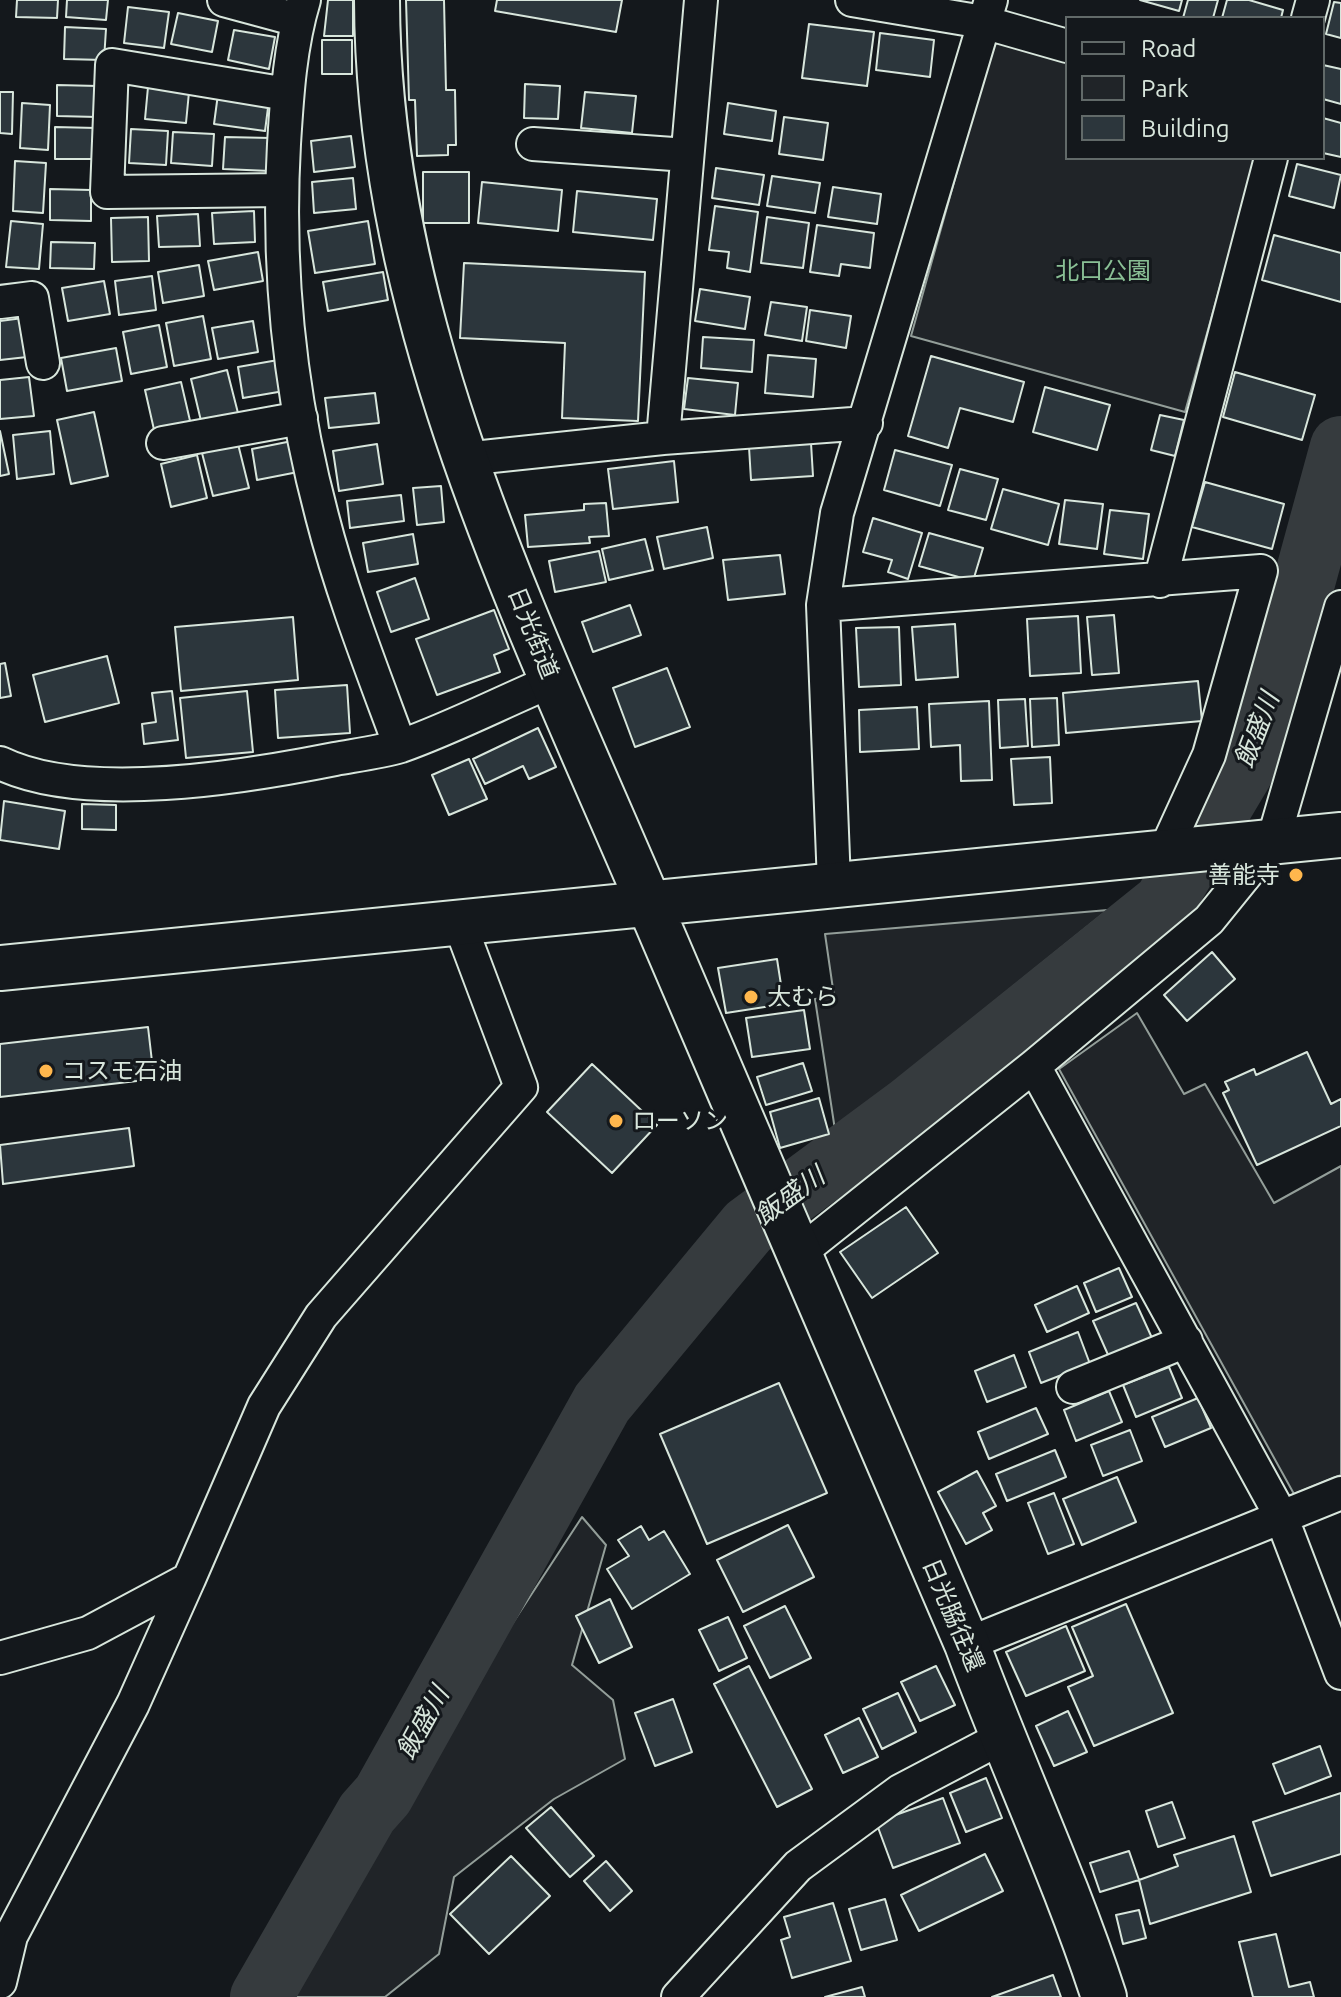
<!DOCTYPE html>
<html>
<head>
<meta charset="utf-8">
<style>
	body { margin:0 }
	#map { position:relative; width:1341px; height:1997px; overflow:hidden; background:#14181c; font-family:Ubuntu,sans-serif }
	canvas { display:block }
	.legend { position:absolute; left:1065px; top:16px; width:260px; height:144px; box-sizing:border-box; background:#14181c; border:2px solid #626a69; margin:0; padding:10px 14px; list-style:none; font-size:24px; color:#d8e6dc }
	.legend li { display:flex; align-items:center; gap:16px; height:40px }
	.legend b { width:40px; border:2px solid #626a69 }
</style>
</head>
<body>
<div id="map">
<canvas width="1341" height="1997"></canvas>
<ul class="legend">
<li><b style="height:10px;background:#14181c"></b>Road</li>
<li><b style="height:22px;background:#202428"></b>Park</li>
<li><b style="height:22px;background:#2c363c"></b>Building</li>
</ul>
</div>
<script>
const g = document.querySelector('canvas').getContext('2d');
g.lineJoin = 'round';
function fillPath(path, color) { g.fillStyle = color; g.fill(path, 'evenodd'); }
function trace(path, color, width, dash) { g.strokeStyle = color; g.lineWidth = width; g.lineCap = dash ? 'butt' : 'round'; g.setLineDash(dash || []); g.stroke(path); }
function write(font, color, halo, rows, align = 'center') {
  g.font = font + ' Ubuntu,"Noto Sans JP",sans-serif'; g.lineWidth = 6; g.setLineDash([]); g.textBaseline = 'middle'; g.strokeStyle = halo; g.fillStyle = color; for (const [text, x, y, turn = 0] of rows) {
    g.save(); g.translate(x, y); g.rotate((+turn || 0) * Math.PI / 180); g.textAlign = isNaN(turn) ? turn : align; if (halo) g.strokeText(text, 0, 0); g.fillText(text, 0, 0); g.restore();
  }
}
const green = new Path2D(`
	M994,39l73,20v99h189l-71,254 -274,-76z
	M1108,910l-273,220 -20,-131 19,-3 -9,-62z
	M1137,1013l47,81 21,-10 69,119 67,-37v309l-47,19 -235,-425z
	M582,1517l24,28 -34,120 41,35 12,59 -71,40 -100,78 -15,77 -54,43h-107l68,-119z`);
fillPath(green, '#202428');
trace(green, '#939e99', 2);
trace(new Path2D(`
	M261,1997l106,-184 16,-18 219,-392 146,-176 162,-120 254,-204 78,-131 40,-109 59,-216`), '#363b3e', 62);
const building = new Path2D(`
	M17,0h41l-1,18 -41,-1z
	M67,0h41l-2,20 -40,-3z
	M328,0h25v36h-29z
	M406,0h38l2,90h9l1,55h-8v10l-31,1 -2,-56h-6z
	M497,0h125l-6,32 -121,-21z
	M1140,0h42l-3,11z
	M1188,0h30l-5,18h-30z
	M1227,0h22l34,10 -2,8h-59z
	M1334,2l7,1v35l-15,-4z
	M128,7l41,5 -5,36 -40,-5z
	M178,13l40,8 -6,31 -41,-8z
	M809,24l65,8 -7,54 -65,-8z
	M65,27l41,2 -2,31 -40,-1z
	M234,30l41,7 -6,32 -41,-9z
	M880,33l54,7 -4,37 -54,-7z
	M322,40h30v34h-30z
	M1323,65l18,4v35l-18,-5z
	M525,84l35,2 -2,33 -34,-1z
	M57,85l41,1 -1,31 -40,-1z
	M148,87l41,5 -3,31 -41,-4z
	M0,92h13l-1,42 -12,-1z
	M585,92l51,4 -4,37 -51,-5z
	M218,94l51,6 -4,31 -51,-7z
	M22,103l28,2 -2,45 -28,-2z
	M728,103l48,8 -4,30 -48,-7z
	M784,117l44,6 -5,37 -44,-6z
	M1323,118l18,5v34l-18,-4z
	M55,127l41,1v31h-41z
	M131,129l37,2 -2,34 -37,-2z
	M173,132l41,2 -2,32 -41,-3z
	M351,136l4,31 -41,5 -3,-31z
	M225,137l46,1 -1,33 -47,-2z
	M15,161l31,2 -3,50 -30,-2z
	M1297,164l44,11 -7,33 -45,-12z
	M716,168l48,7 -5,30 -47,-7z
	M423,172h46v51h-46z
	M772,176l48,7 -5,30 -48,-7z
	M353,178l3,31 -42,4 -2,-31z
	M482,182l80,8 -4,41 -80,-8z
	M833,187l48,7 -4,30 -49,-7z
	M50,189l41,1v31l-41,-1z
	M577,191l80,8 -4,41 -80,-8z
	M715,206l43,6 -8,60 -23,-4 2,-16 -20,-2z
	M254,211l1,31 -41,2 -2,-31z
	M198,214l2,32 -41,1 -2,-31z
	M148,217l1,44 -37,1 -1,-44z
	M767,217l42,6 -6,45 -42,-5z
	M11,221l32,3 -4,45 -33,-2z
	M368,221l7,43 -60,9 -7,-42z
	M817,225l57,8 -4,35 -29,-4 -2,12 -29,-4z
	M1274,235l67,18v49l-79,-22z
	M51,242l44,1 -1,26 -44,-1z
	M258,252l5,29 -49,9 -6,-29z
	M464,263l181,9 -7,149 -76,-3 3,-75 -105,-5z
	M199,265l5,31 -41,7 -5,-31z
	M383,272l5,28 -60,11 -5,-29z
	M152,276l4,34 -37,5 -4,-34z
	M104,281l6,33 -42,7 -6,-33z
	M700,289l50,8 -5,32 -50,-8z
	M771,302l36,5 -5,34 -37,-6z
	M810,310l41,6 -5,32 -40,-7z
	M203,316l8,43 -37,7 -8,-43z
	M23,318l4,39 -27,3v-39z
	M253,321l5,31 -40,7 -6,-31z
	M159,325l8,42 -36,7 -8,-42z
	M703,337l51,3 -2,32 -51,-4z
	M116,348l6,33 -55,10 -6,-33z
	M768,355l48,4 -3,38 -48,-4z
	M931,356l93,26 -11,40 -53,-14 -12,40 -40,-12z
	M278,360l6,31 -41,7 -5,-31z
	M227,370l11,43 -37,8 -10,-42z
	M1235,372l80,23 -13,45 -79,-23z
	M29,377l5,39 -34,3v-39z
	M688,378l50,5 -3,32 -51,-6z
	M181,382l10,43 -36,9 -10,-44z
	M1045,387l65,18 -13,45 -64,-18z
	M375,393l4,30 -50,5 -4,-30z
	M94,412l14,64 -37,8 -14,-64z
	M1160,415l24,5 -9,36 -24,-6z
	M0,431l9,43 -9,2z
	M50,431l4,43 -37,5 -4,-44z
	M292,441l6,31 -41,8 -5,-31z
	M811,443l2,33 -62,4 -2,-33z
	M238,444l11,44 -36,8 -11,-43z
	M377,444l6,40 -44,7 -6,-40z
	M895,450l57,15 -12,41 -56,-16z
	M197,455l10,43 -36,9 -10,-43z
	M674,461l4,41 -65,7 -5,-40z
	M960,469l38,10 -12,41 -38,-10z
	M1205,482l79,22 -12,45 -80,-22z
	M441,486l3,36 -27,3 -4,-37z
	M1003,489l56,15 -11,41 -57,-16z
	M401,495l3,26 -54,7 -3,-27z
	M1065,500l38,4 -6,45 -38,-5z
	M606,503l3,33 -20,1 1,6 -62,4 -3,-32 59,-5v-6z
	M1110,510l39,4 -6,45 -39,-5z
	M873,518l49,15 -14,46 -20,-7 4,-12 -29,-8z
	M707,527l6,31 -49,11 -7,-32z
	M929,533l54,15 -10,33 -54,-15z
	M413,534l5,30 -50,8 -5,-29z
	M645,539l8,31 -44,10 -7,-31z
	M599,551l7,31 -51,10 -6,-31z
	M780,555l5,39 -57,6 -5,-40z
	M415,578l14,41 -38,13 -14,-40z
	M630,605l11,30 -48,17 -11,-30z
	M494,610l15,39 -15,6 6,17 -63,23 -21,-56z
	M1114,615l5,58 -27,2 -5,-58z
	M1078,616l3,57 -51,3 -3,-57z
	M293,617l5,63 -117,11 -6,-64z
	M955,624l3,53 -42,3 -4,-53z
	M899,627l2,58 -42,2 -3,-59z
	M107,656l12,47 -74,19 -12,-47z
	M5,663l6,33 -11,2v-34z
	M667,668l23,59 -55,20 -22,-59z
	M1198,681l4,40 -136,12 -3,-40z
	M347,685l3,48 -72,5 -3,-48z
	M172,691l6,49 -34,4 -2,-20 14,-2 -4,-29z
	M247,691l6,61 -67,6 -6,-60z
	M1057,698l2,47 -27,2 -2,-48z
	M1025,699l3,47 -28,2 -2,-48z
	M989,701l3,79 -31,1 -1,-36 -29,2 -2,-43z
	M917,707l2,42 -59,3 -1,-42z
	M538,728l18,39 -27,12 -6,-13 -38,18 -12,-25z
	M1050,757l2,46 -38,2 -3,-46z
	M469,759l18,40 -38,16 -17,-40z
	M4,801l61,10 -6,38 -59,-9z
	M82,804l34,1v25l-34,-1z
	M1212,952l23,27 -48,42 -23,-26z
	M777,959l7,45 -58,9 -8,-45z
	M804,1010l6,39 -58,8 -6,-39z
	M148,1027l6,52 -154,18v-53z
	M1307,1052l24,52 10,-5v27l-84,39 -34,-72 6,-3 -4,-8 29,-13 2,6z
	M803,1063l9,28 -46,14 -9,-28z
	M592,1064l65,61 -45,48 -65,-61z
	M819,1098l10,36 -49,14 -10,-36z
	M129,1128l5,38 -131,18 -3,-39z
	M906,1207l32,46 -66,45 -32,-46z
	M1119,1268l13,29 -36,15 -12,-29z
	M1077,1286l12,27 -42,19 -12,-27z
	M1136,1303l16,35 -43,19 -16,-36z
	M1078,1332l12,32 -49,19 -12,-31z
	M1014,1355l12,32 -39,15 -12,-31z
	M1169,1367l13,31 -46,19 -13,-32z
	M779,1383l48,110 -120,51 -47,-110z
	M1109,1391l13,31 -46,19 -12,-31z
	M1198,1398l13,30 -46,19 -13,-30z
	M1036,1408l12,26 -59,25 -11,-27z
	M1130,1430l12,31 -39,15 -12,-31z
	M1055,1450l11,27 -59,24 -11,-27z
	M977,1471l19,35 -13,7 9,17 -26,14 -28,-52z
	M1117,1477l19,45 -54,23 -19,-46z
	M1054,1493l20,51 -26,10 -20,-51z
	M788,1525l26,52 -71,35 -26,-52z
	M641,1526l8,14 15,-9 26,43 -58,35 -25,-40 22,-13 -11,-16z
	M610,1599l22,48 -33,16 -23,-47z
	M1126,1604l47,109 -79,33 -26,-59 25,-11 -21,-49z
	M785,1606l26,52 -41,20 -26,-52z
	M728,1617l19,41 -28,13 -20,-41z
	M1066,1626l19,45 -59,25 -20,-44z
	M749,1666l63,123 -35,18 -63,-123z
	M936,1666l19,39 -35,16 -19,-39z
	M898,1693l18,39 -34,17 -19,-40z
	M673,1699l19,53 -37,14 -20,-53z
	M1068,1711l19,41 -33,14 -18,-40z
	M859,1718l19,39 -35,16 -18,-38z
	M1320,1746l11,30 -46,18 -12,-30z
	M986,1778l16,40 -36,14 -16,-39z
	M1341,1793v61l-70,22 -18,-54z
	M943,1798l17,45 -67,25 -17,-46z
	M1172,1802l13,36 -27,9 -12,-36z
	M551,1807l43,49 -24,21 -44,-49z
	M1234,1836l17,56 -101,32 -11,-44 39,-14 -4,-11z
	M1129,1851l10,29 -39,12 -10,-29z
	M985,1854l18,37 -84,40 -18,-36z
	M511,1856l39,40 -61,58 -39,-40z
	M606,1861l26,30 -22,20 -26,-30z
	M885,1899l12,41 -36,10 -12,-41z
	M833,1903l18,58 -59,17 -11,-38 9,-3 -6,-20z
	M1139,1910l7,28 -23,6 -7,-29z
	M1276,1934l13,53 21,-5 4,15h-61l-14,-55z
	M1053,1975l8,22h-69z
	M862,1987l3,10h-40z`);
fillPath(building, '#2c363c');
trace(building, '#d8e6dc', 2);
const street = new Path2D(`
	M224,0l74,20
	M304,0c-14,46 -17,96 -20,144 -7,124 6,252 38,372 20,78 50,154 78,230
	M852,0l131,22 84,24
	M1308,18l5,-18
	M533,144l154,11
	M282,190l-175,2 5,-127 175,29
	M0,302l32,-4 11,65
	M663,438l38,-438
	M163,443l138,-25
	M464,459l199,-21 203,-15
	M1160,581l111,-423
	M823,605l438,-34 -52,184 -44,96
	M0,763c84,41 245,14 335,-4 22,-4 45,-7 66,-13 51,-18 101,-44 151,-65
	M834,883l-11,-278 14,-92 154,-513
	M1034,1066l247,450 60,157
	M798,1254l236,-188 175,-146 64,-79 68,-234
	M1073,1387l113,-46
	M967,1644l374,-151
	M0,1658l88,-25 101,-54 75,-173 57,-90 200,-229 -62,-165
	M0,1982l11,-46 122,-232 56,-125
	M678,1997l120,-131 102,-75 101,-53`);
const secondary = new Path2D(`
	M377,0c1,322 149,616 273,906 106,246 210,492 317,738 44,119 98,233 137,353
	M0,968l1341,-133`);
trace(street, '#d8e6dc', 36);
trace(secondary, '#d8e6dc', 48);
trace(street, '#14181c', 32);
trace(secondary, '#14181c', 44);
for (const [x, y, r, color] of [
	[1296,875,8,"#ffb74d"],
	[751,997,8,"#ffb74d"],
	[46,1071,8,"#ffb74d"],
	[616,1121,8,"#ffb74d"]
]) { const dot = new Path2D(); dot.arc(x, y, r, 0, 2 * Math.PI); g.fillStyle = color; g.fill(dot); trace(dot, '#14181c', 3); }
write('24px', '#8ac095', '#14181c', [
	["北口公園",1103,271]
]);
write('24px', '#d8e6dc', '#14181c', [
	["日光街道",533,633,68],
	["日光脇往還",953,1615,67]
]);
write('24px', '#d8e6dc', '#14181c', [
	["善能寺",1280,875,"right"],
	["大むら",767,997],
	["コスモ石油",62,1071],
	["ローソン",632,1121]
], 'left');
write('italic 26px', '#d8e6dc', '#14181c', [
	["飯盛川",1257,730,-69],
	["飯盛川",790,1196,-36],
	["飯盛川",423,1723,-61]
]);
</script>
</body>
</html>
